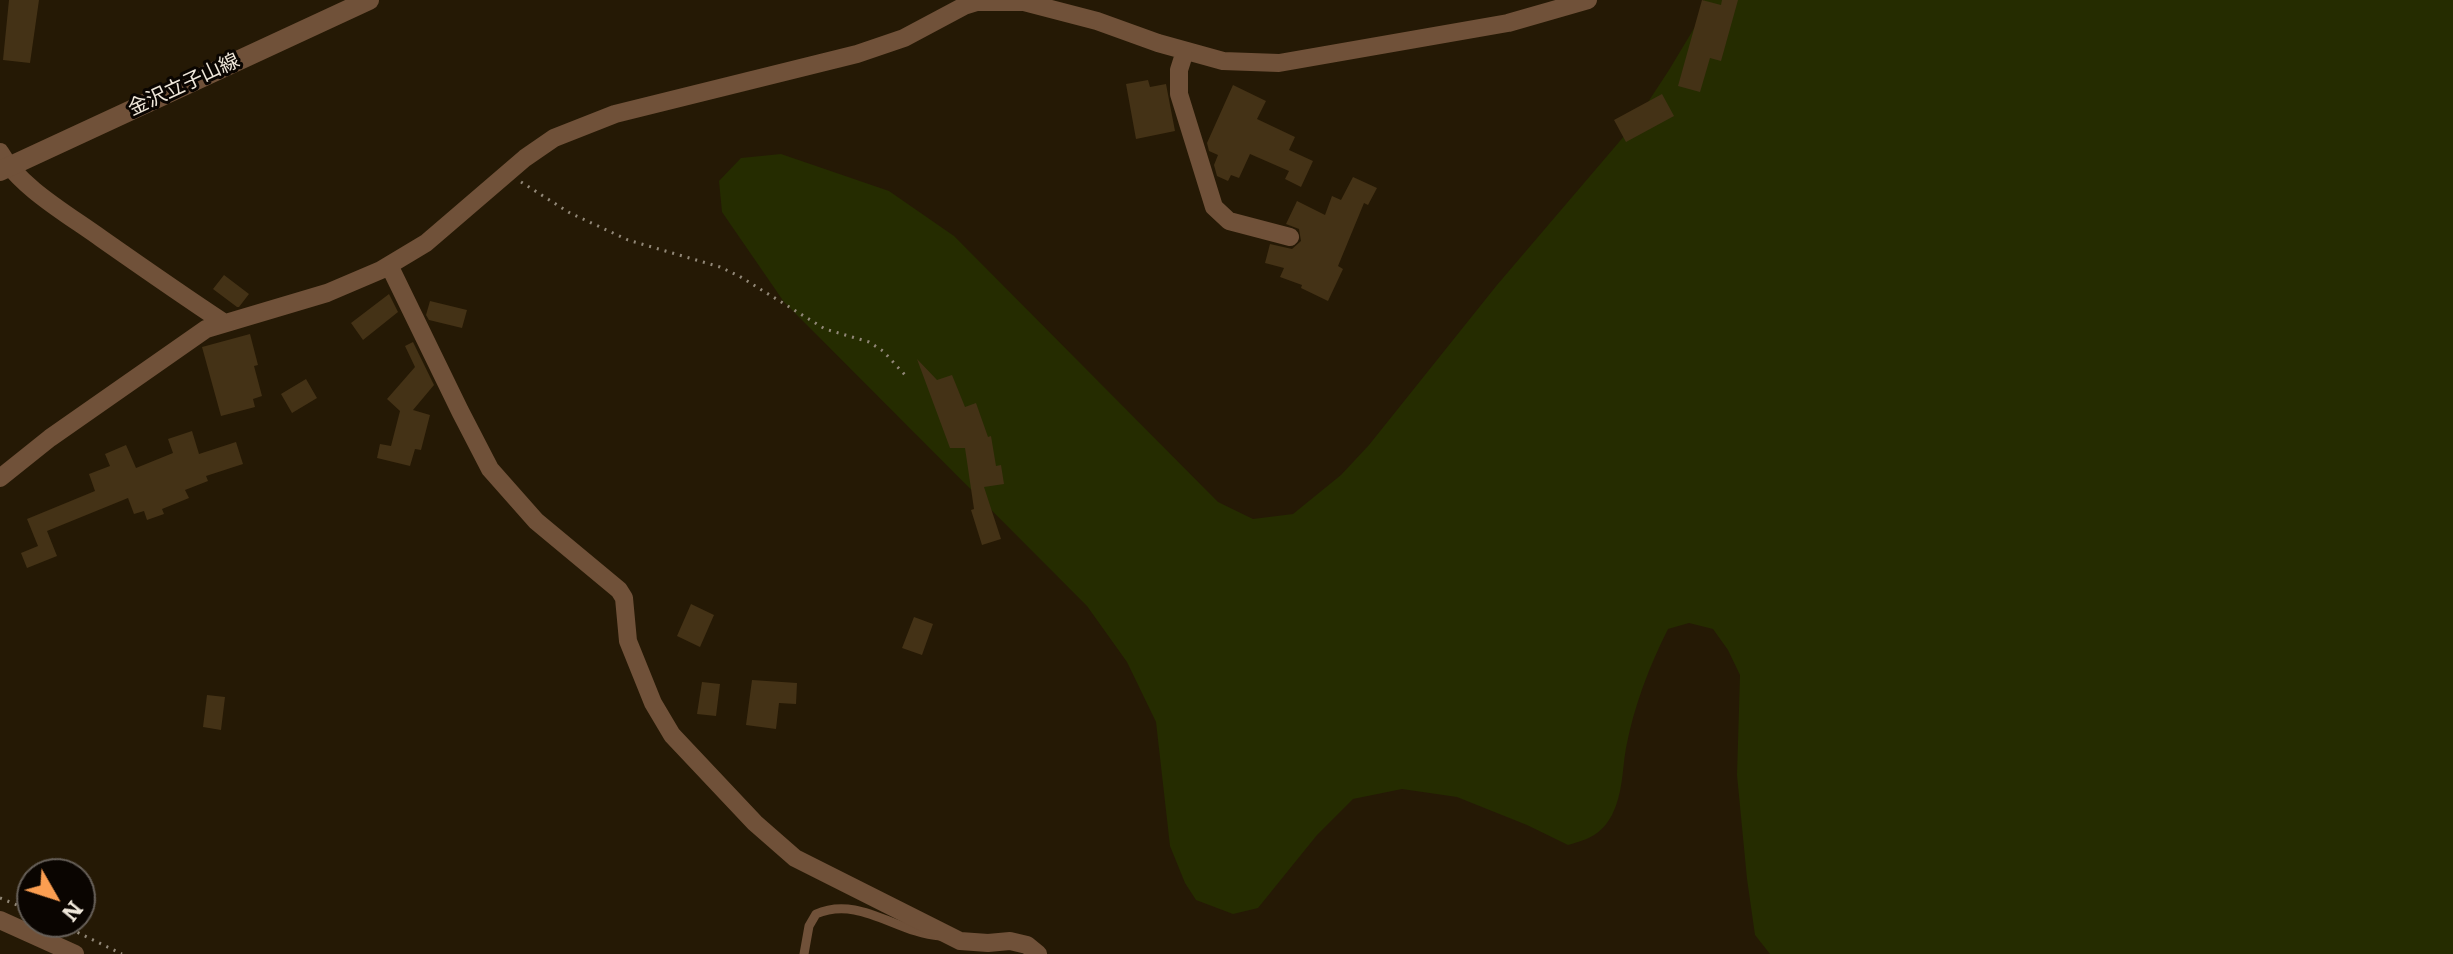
<!DOCTYPE html>
<html>
<head>
<meta charset="utf-8">
<style>
	body { margin:0 }
	#map { position:relative; width:2453px; height:954px; overflow:hidden; background:#251905; font-family:Literata,serif }
	canvas { display:block }
	.north { position:absolute; left:16px; top:858px; width:80px; height:80px; box-sizing:border-box; background:#0a0501; border:2px solid #665f58; border-radius:50%; rotate:129deg; font-size:22px; font-weight:700; line-height:32px; text-align:center; color:#efe7da }
	.north::after { content:''; display:block; margin:auto; width:28px; height:36px; background:#fb9e51; clip-path:polygon(50% 0,100% 100%,50% 72%,0 100%) }
</style>
</head>
<body>
<div id="map">
<canvas width="2453" height="954"></canvas>
<div class="north">N</div>
</div>
<script>
const g = document.querySelector('canvas').getContext('2d');
g.lineJoin = 'round';
function fillPath(path, color) { g.fillStyle = color; g.fill(path, 'evenodd'); }
function trace(path, color, width, dash) { g.strokeStyle = color; g.lineWidth = width; g.lineCap = dash ? 'butt' : 'round'; g.setLineDash(dash || []); g.stroke(path); }
function write(font, color, halo, rows, align = 'center') {
  g.font = font + ' Literata,"Noto Sans JP",serif'; g.lineWidth = 6; g.setLineDash([]); g.textBaseline = 'middle'; g.strokeStyle = halo; g.fillStyle = color; for (const [text, x, y, turn = 0] of rows) {
    g.save(); g.translate(x, y); g.rotate((+turn || 0) * Math.PI / 180); g.textAlign = isNaN(turn) ? turn : align; if (halo) g.strokeText(text, 0, 0); g.fillText(text, 0, 0); g.restore();
  }
}
fillPath(new Path2D(`
	M1704,0h749v954h-683l-15,-19 -8,-56 -10,-104 3,-100 -12,-25 -15,-21 -24,-6 -21,6c-19,38 -34,77 -42,119 -4,23 -3,45 -14,67 -11,20 -23,24 -44,30l-41,-20 -70,-28 -55,-8 -49,10 -36,36 -59,73 -25,6 -37,-14 -11,-17 -15,-37 -14,-124 -29,-60 -40,-56 -303,-304 -62,-90 -3,-31 22,-23 40,-4 108,37 65,45 264,266 35,17 40,-5 48,-39 28,-30 128,-160 134,-157 38,-58 33,-55z`), '#252c00');
fillPath(new Path2D(`
	M9,0h30l-9,63 -27,-3z
	M1702,0l19,5 1,-5h16l-17,61 -11,-3 -10,34 -22,-6z
	M1148,80l2,7 16,-3 9,47 -39,8 -10,-55z
	M1233,85l33,16 -9,18 38,18 -6,13 24,11 -12,26 -16,-8 4,-8 -39,-17 -11,24 -8,-3 -3,6 -11,-5 -3,-11 4,-10 -9,-4 -2,-8z
	M1662,94l12,22 -48,26 -12,-22z
	M1353,177l24,11 -9,17 -4,-2 -26,63 5,3 -15,32 -27,-13 1,-3 -22,-8 4,-9 -19,-5 5,-19 22,5 9,-8 -2,-12 -13,-5 11,-23 28,14 7,-19 9,4z
	M224,275l25,19 -10,13h-2l-24,-18z
	M389,294l9,18 -35,28 -12,-17z
	M430,301l37,9 -5,18 -33,-8 -3,-5z
	M250,334l8,31 -4,1 8,30 -9,3 2,8 -34,9 -19,-69z
	M413,342l21,43 -21,25 17,5 -9,35 -6,-1 -5,17 -33,-8 3,-14 11,2 9,-35 -13,-12 28,-32 -10,-21z
	M917,359l20,21 15,-5 13,32 11,-4 12,34 3,-1 5,30 5,-1 3,19 -20,3 17,52 -19,6 -11,-35 3,-1 -9,-61h-15z
	M306,379l11,19 -25,15 -11,-19z
	M192,431l7,23 37,-12 7,22 -37,12 2,5 -23,9 4,8 -27,11 2,5 -17,6 -3,-9 -10,3 -6,-16 -81,33 10,25 -30,12 -6,-15 17,-7 -11,-27 68,-28 -6,-17 21,-8 -5,-12 21,-9 10,23 37,-15 -5,-14z
	M691,604l23,11 -14,32 -23,-11z
	M914,617l19,7 -11,31 -20,-7z
	M752,680l45,3 -1,21 -17,-1 -3,26 -30,-4z
	M702,682l18,2 -4,32 -19,-2z
	M207,695l18,2 -4,33 -18,-3z`), '#443216');
trace(new Path2D(`
	M521,182l49,31 58,27 92,27 19,9 86,53 44,13 14,9 22,24
	M0,898l32,13
	M56,922l66,32`), '#928878', 3, [2, 6]);
trace(new Path2D(`
	M804,954l5,-28 7,-12c43,-19 81,19 124,22`), '#705139', 9);
trace(new Path2D(`
	M1185,51l-6,19v24l35,113 15,14 61,16
	M0,152c19,35 69,63 102,87 40,28 80,56 121,83
	M389,265l71,146 30,58 46,52 83,69 5,8 4,43 25,62 19,32 83,88 40,35 165,83 28,2 22,-2 17,4 11,9
	M0,478l50,-40 156,-109 121,-36 54,-23 45,-27 99,-85 29,-20 61,-24 242,-60 47,-16 60,-32 13,-4h47l73,19 61,22 65,18 56,2 229,-40 80,-23
	M0,920l75,34`), '#705139', 18);
trace(new Path2D(`
	M0,171l369,-171`), '#705139', 20);
write('20px', '#efe7da', '#0a0501', [
	["金沢立子山線",184,85,-25]
]);
</script>
</body>
</html>
